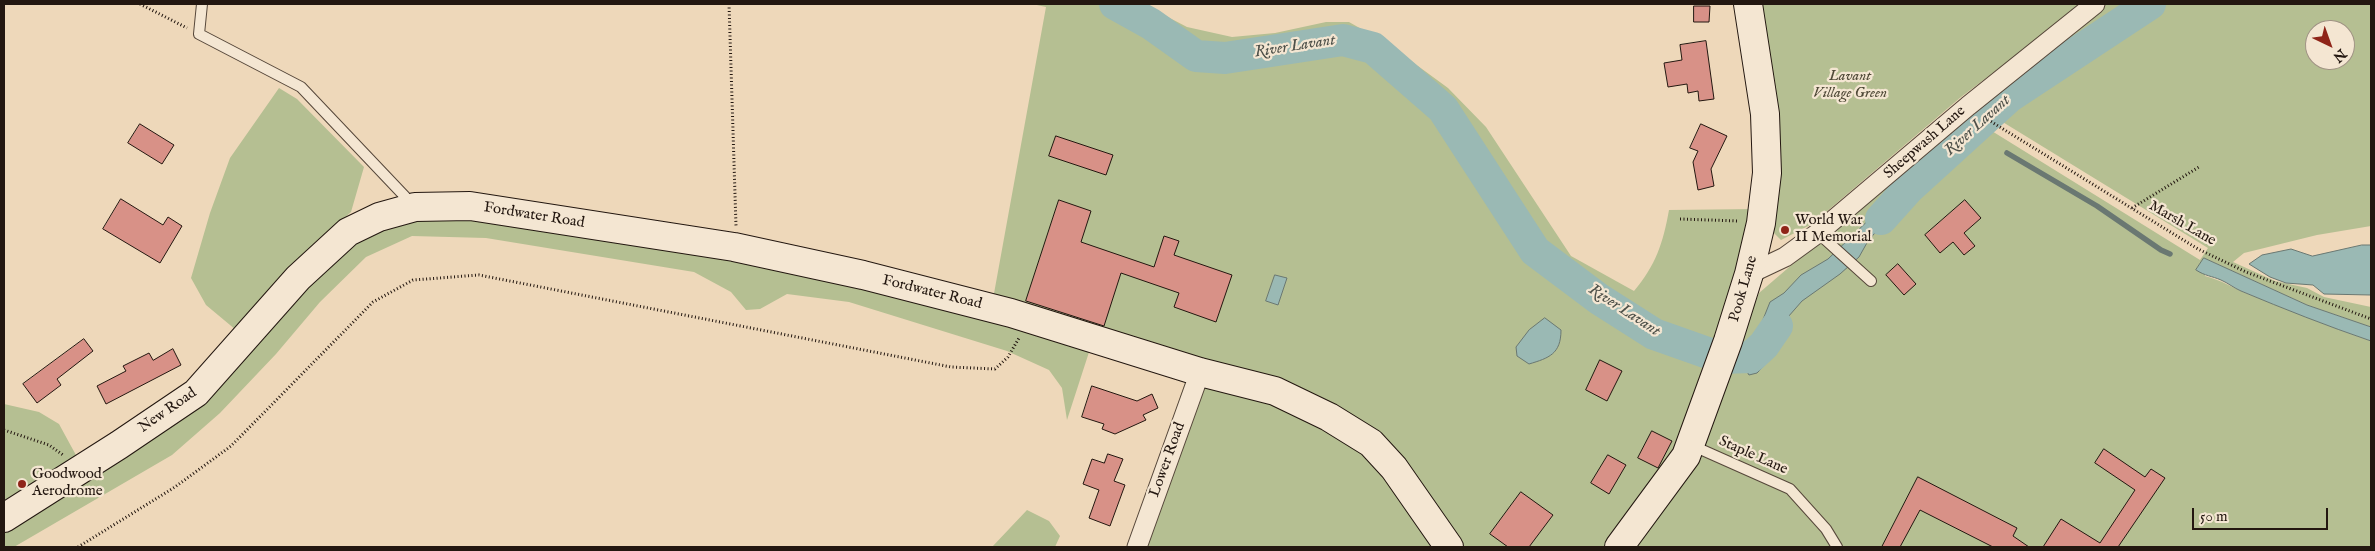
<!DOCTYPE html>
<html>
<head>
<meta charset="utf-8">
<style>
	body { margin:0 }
	#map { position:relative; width:2375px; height:551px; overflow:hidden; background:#eed8ba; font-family:"IM FELL English",serif }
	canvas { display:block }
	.frame { position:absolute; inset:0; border:5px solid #231710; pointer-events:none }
	.north { position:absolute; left:2305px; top:20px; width:50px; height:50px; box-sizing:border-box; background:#f4e6d2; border:1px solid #a09384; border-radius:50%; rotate:138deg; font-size:14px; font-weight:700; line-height:20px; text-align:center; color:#231710 }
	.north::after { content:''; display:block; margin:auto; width:18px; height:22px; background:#8f2418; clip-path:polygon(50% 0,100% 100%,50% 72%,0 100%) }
	.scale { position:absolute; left:2192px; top:508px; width:136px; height:22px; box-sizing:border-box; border:2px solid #231710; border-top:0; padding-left:6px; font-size:15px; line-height:18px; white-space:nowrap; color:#231710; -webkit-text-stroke:4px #f4e6d2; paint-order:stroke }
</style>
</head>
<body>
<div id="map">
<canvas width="2375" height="551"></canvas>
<div class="frame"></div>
<div class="north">N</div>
<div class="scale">50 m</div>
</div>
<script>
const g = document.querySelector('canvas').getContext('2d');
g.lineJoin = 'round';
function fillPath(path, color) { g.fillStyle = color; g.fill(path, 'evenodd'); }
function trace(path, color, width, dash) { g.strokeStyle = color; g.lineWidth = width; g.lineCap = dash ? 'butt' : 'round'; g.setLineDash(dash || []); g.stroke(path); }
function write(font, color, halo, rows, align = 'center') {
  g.font = font + ' "IM FELL English",serif'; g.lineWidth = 4.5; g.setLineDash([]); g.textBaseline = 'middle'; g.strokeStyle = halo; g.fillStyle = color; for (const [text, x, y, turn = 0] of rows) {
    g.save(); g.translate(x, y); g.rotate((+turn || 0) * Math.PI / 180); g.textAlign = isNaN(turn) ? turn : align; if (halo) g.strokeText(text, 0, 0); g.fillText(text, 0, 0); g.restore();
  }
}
fillPath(new Path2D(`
	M1032,4h111l44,23 45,10 43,-4 51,-11h23l39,22 60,44 38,39 85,129 63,35c22,-26 29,-48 35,-81l87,-1 -75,245 -68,93h-484l59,-173 -195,-75 53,-292z
	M1756,4h328l-123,93 -149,127 -31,16 -11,-11z
	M2099,4h272v222l-54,9 -73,18 -11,9 42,19 32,7 17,9 47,10v20l-64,-22 -103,-47 1,18c16,4 28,12 43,18 41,16 81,33 123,47v206h-740l90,-153 38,-101 207,-178 234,145 8,-12 -233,-143zM2315,30h30v30h-30z
	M279,88l18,11 67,68 -13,45 -64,58 -51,60 -30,-25 -15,-27 19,-65 20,-55z
	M465,214l269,45 129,25 228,62 -24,74 -5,-32 -13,-18 -42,-19 -158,-49 -62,-8 -27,15 -14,1 -15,-18 -37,-20 -208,-34 -74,-2 -46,21 -46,45 -44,52 -56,59 -48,42 -158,92h-10v-18l200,-130 102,-114 48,-47 24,-13z
	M4,404l35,8 20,12 18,33 -73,46z
	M1027,510l22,11 11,15 -5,11h-63z`), '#b5bf92');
const water = new Path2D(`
	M1911,186l-1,6 -42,49 -9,16 -19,17 -38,27 -14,16 -25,50 -6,6 -8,2 -5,-8 26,-65 14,-9 17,-18 27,-16 75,-72z
	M2362,245h9v50l-47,-1 -11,-9 -27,-2 -16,-6 -21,-13 13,-9 29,-6 21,7z
	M2204,258l103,47 64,22v14c-44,-15 -87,-32 -130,-50 -7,-3 -13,-8 -20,-11 -9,-4 -16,-4 -25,-10z
	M1275,275l12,3 -9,27 -12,-4z
	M1545,318l16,12c0,24 -12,28 -32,34l-12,-8 -1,-9 13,-17z`);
fillPath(water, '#9ab9b4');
trace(water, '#6a7872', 1);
trace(new Path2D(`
	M2007,153l90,53 64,44 9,4`), '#6a7872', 5.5);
trace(new Path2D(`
	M1115,4l36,20 45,32 29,2 118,-18 30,8 70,61 92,142 64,48 55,35 68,24 29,-1 13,-12 13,-19
	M1881,219l27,-30 101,-92 141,-93`), '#9ab9b4', 32);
const building = new Path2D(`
	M1694,6h16l-1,16h-15z
	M1706,41l8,58 -15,2 -1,-10 -10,2 -1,-9 -19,3 -4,-24 18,-3 -2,-15z
	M140,124l34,21 -12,19 -34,-21z
	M1701,124l26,12 -16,33 3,17 -16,4 -5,-28 5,-11 -8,-3z
	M1056,136l57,19 -7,20 -57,-19z
	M121,199l42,26 5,-8 14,9 -22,37 -57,-34z
	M1059,200l32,11 -10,31 73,25 10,-31 15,5 -5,14 58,20 -16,47 -42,-15 5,-14 -58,-20 -17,53 -78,-25z
	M1965,200l16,18 -17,15 11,13 -11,9 -11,-13 -13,11 -15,-18z
	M1898,264l18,20 -12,11 -18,-20z
	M84,339l9,12 -36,28 4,6 -24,18 -14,-19z
	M173,349l8,16 -75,39 -9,-18 29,-15 -3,-5 26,-13 4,7z
	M1600,360l22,11 -15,30 -21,-11z
	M1092,386l45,15 15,-7 6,14 -15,7 3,5 -31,14 -13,-5 2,-5 -22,-7z
	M1652,431l20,10 -14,27 -20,-10z
	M2104,449l41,28 6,-8 14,9 -47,69h-75l18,-28 39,24 35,-53 -40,-27z
	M1108,454l15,5 -9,22 11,4 -15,41 -21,-8 10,-28 -16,-6 9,-25 12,4z
	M1608,455l18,10 -17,29 -18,-11z
	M1918,477l99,51 -4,8 16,11h-36l-73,-37 -20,37h-18z
	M1521,492l32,23 -24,32h-21l-18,-13z`);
fillPath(building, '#d89187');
trace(building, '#231710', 1);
const lane = new Path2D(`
	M202,4l-3,30 102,53 112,118
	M1818,233l53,48
	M1691,445l99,44 36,40 11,18`);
const street = new Path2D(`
	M1749,274l36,-17 33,-24 150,-127 127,-102
	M1137,547l63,-175`);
const secondary = new Path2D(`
	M4,518l115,-73 77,-52 102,-115 50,-46 31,-15 36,-10 55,-1 264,41 129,28 148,38 189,59 75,19 54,26 42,26 23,25 55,79
	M1619,547l67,-91 42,-115 21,-67 12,-51 6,-50 -2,-59 -17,-110`);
trace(lane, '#56473a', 12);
trace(street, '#56473a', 21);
trace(secondary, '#231710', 30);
trace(new Path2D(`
	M140,4l47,24
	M729,4l7,222
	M1982,116l216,133 48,23 125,47
	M2132,208l67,-41
	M1680,219l58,2
	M4,430l45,15 14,10
	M78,547l97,-60 56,-41 142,-144 40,-22 66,-5 472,92 44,2 13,-12 11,-19`), '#231710', 3, [1, 2.5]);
trace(lane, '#f4e6d2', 10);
trace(street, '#f4e6d2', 19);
trace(secondary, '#f4e6d2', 28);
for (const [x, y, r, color] of [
	[1785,230,5,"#8f2418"],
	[22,484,5,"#8f2418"]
]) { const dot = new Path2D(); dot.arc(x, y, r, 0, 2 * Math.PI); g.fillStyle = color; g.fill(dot); trace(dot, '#f4e6d2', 2); }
write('italic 15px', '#4f4937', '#f4e6d2', [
	["Lavant",1850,77],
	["Village Green",1850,94]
]);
write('15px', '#231710', '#f4e6d2', [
	["Sheepwash Lane",1925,143,-41],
	["Fordwater Road",534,216,9],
	["Marsh Lane",2182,224,30],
	["Pook Lane",1744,289,-74],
	["Fordwater Road",932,293,14],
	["New Road",168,411,-35],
	["Staple Lane",1753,456,24],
	["Lower Road",1168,460,-70]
]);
write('15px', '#231710', '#f4e6d2', [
	["World War",1795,221],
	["II Memorial",1795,238],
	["Goodwood",32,475],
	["Aerodrome",32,492]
], 'left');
write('italic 16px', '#4d5049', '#f4e6d2', [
	["River Lavant",1295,47,-9],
	["River Lavant",1978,126,-42],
	["River Lavant",1624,311,33]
]);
</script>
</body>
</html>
